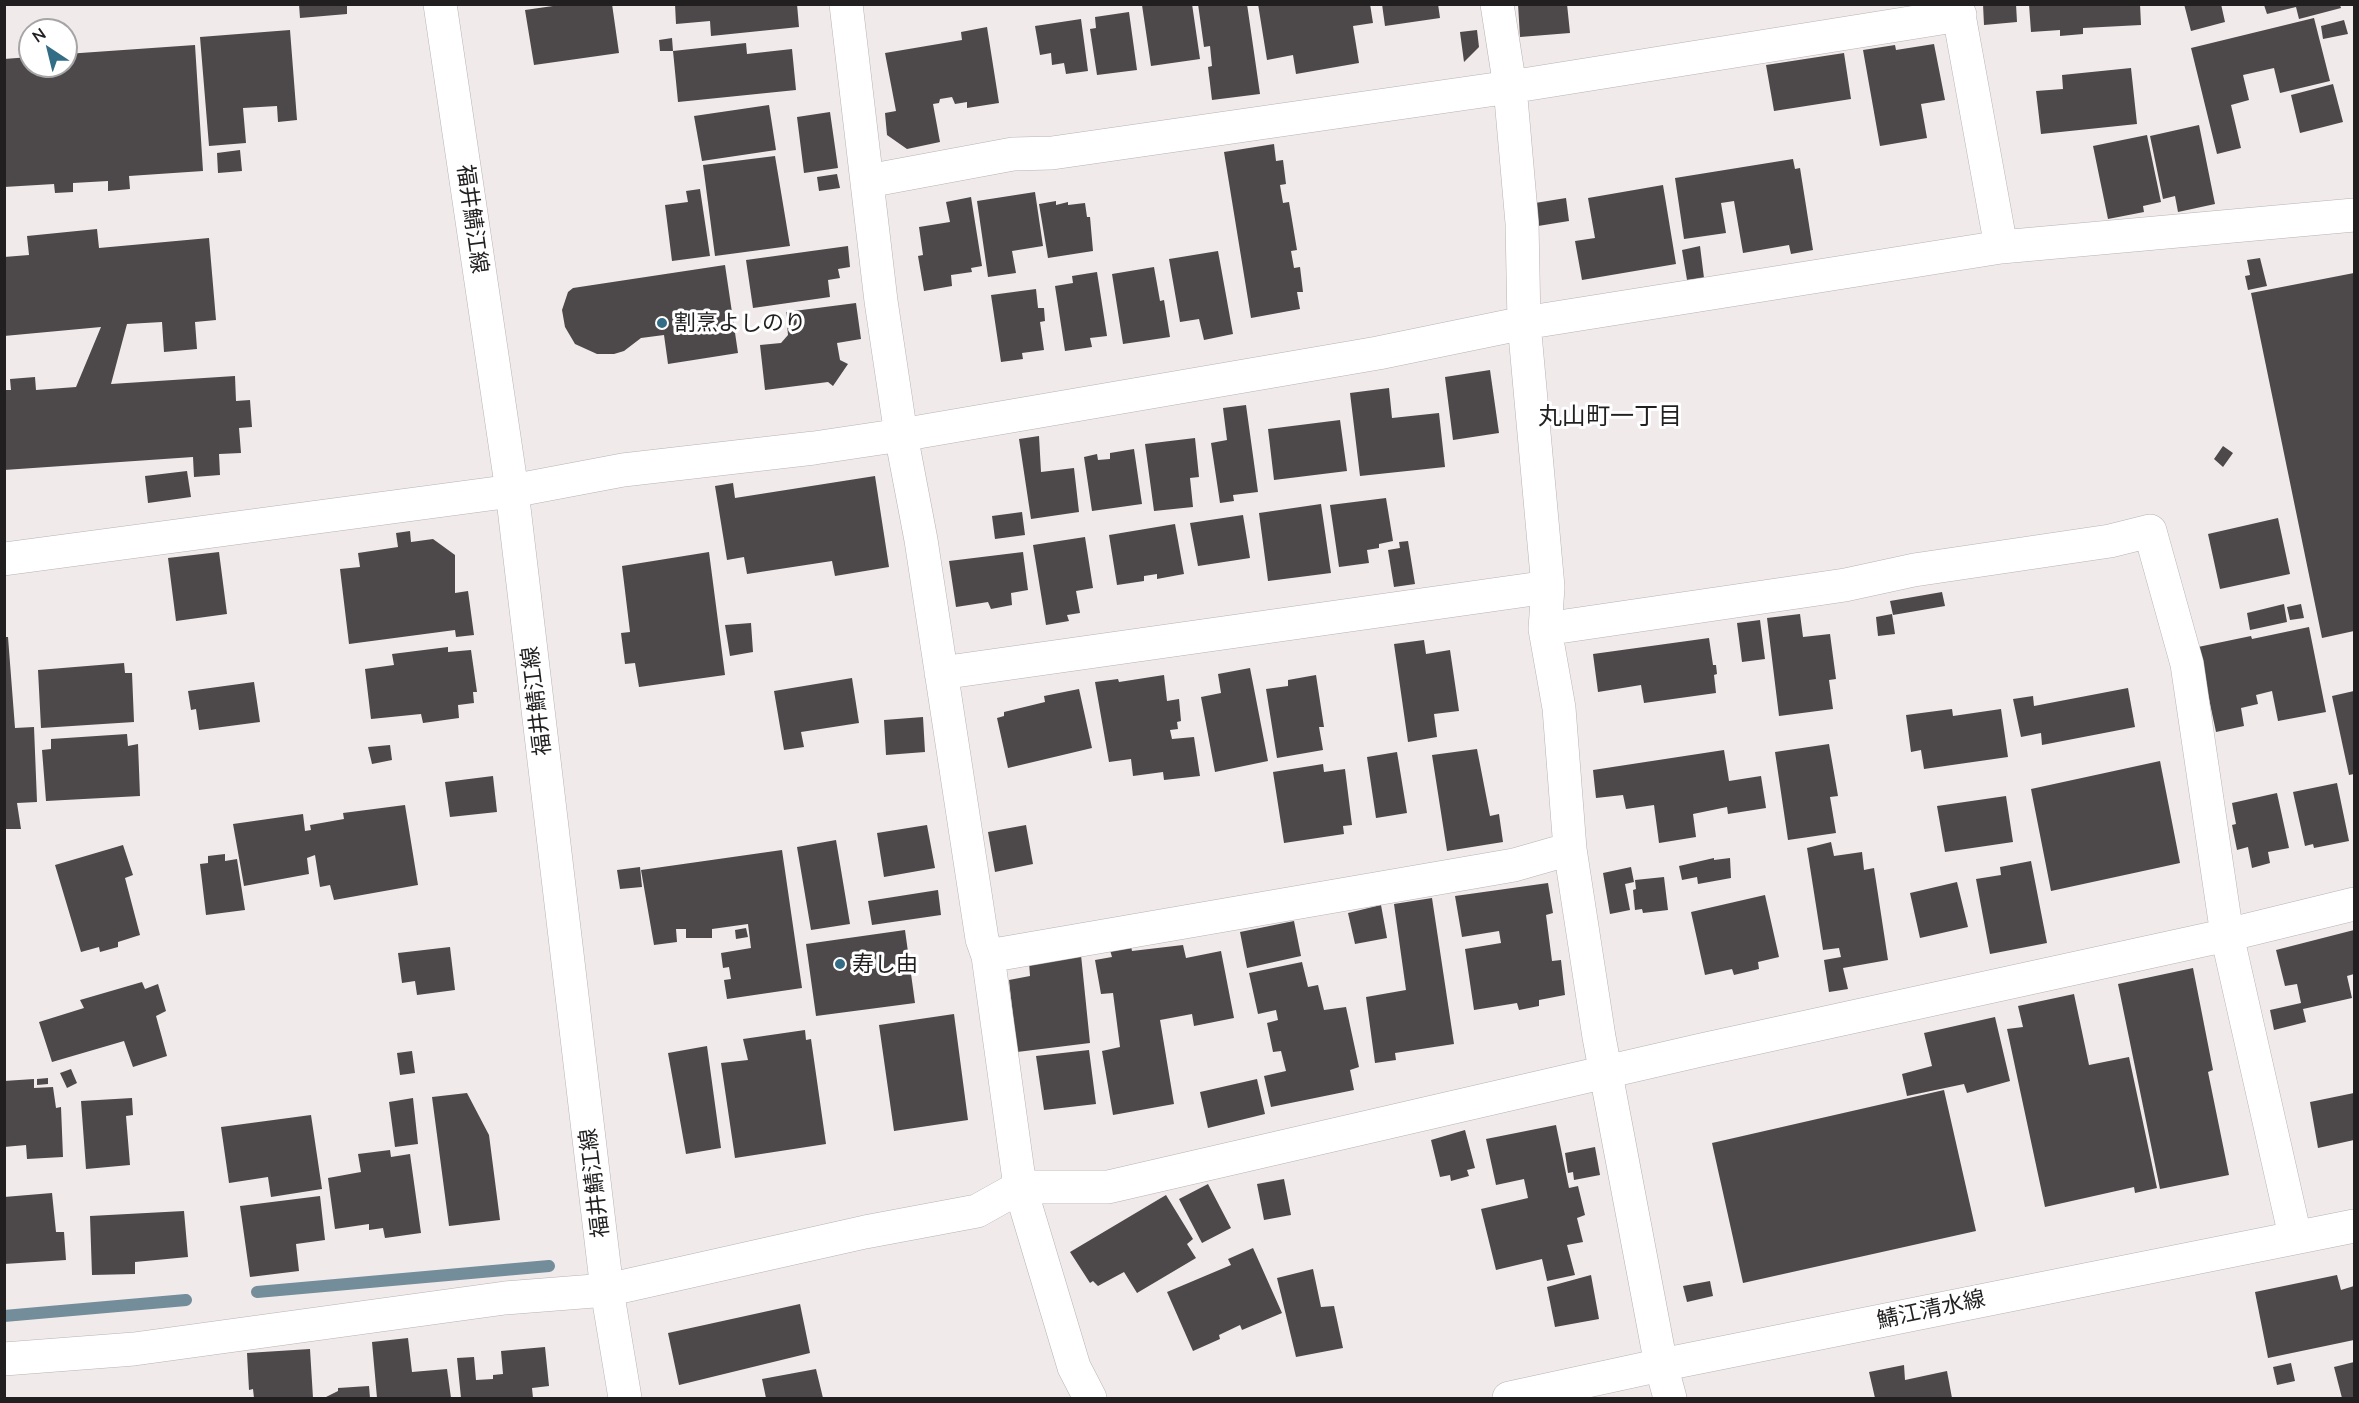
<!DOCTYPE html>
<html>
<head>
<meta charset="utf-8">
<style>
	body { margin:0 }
	#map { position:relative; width:2359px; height:1403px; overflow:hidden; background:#f0eaeb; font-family:Mulish,sans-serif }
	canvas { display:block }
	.frame { position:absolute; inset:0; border:6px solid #211f1f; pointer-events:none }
	.north { position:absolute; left:18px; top:18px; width:60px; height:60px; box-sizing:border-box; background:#fff; border:2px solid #a6a5a5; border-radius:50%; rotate:325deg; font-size:16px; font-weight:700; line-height:24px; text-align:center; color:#211f1f }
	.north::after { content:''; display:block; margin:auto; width:21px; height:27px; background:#326c85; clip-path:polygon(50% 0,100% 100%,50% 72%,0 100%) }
</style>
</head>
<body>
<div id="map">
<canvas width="2359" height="1403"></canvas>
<div class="frame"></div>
<div class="north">N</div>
</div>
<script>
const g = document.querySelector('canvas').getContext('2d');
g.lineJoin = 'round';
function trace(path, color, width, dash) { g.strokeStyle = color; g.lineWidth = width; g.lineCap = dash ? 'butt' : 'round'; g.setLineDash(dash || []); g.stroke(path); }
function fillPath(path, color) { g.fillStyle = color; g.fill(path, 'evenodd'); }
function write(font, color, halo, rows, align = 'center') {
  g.font = font + ' Mulish,"Noto Sans JP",sans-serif'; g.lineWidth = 6; g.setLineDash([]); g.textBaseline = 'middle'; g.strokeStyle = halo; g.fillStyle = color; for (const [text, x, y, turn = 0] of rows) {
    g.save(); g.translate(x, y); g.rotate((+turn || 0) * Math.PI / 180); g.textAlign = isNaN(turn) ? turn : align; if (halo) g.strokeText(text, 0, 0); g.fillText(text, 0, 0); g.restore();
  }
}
trace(new Path2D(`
	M257,1292l292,-26
	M4,1316l182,-16`), '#738d9a', 12);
fillPath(new Path2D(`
	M299,4h48v10l-47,4z
	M567,4h45l7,49 -85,12 -9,-55z
	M675,4h122l2,23 -88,9 -1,-15 -34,3z
	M1192,4l8,55 -49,7 -9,-61z
	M1198,4h49l13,90 -48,6 -4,-33 4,-1 -2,-20 -6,1z
	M1258,4h112l3,19 -20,3 6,37 -63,11 -3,-19 -26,5z
	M1382,4h56l2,14 -55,8z
	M1518,4h49l3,29 -50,4z
	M1983,4h33l1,18 -33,3z
	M2029,4h111l1,21 -58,3v6l-23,2v-6l-29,2z
	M2184,4h37l4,18 -34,9z
	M2264,5h76l1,3 -42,11 -3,-12 -29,7z
	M1129,12l8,58 -40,5 -7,-46 6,-1 -1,-11z
	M2314,18l16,63 -50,12 -6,-25 -31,7 6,25 -18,5 10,43 -24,6 -26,-106z
	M1081,19l7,52 -22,3 -2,-11 -12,2 -1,-12 -11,2 -5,-29z
	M2344,20l4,14 -25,5 -2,-13z
	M987,27l12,76 -32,5v-6l-12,2 -3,-7 -12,2 -1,4 -6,1 7,38 -33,7 -20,-14 -2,-22 11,-2 -11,-58 77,-13 -1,-8z
	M290,30l7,90 -19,2 -1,-16 -34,2 3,35 -37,3 -9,-109z
	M1477,30l2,17 -15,15 -4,-30z
	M672,38l1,13h-13l-1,-11z
	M746,43l1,11 45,-5 4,41 -118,12 -5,-51z
	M1934,44l11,56 -24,4 6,34 -47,8 -17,-96 32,-5 1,5z
	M195,45l8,126 -74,5 1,13 -22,2v-10l-35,2v9l-18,1 -1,-9 -50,3v-128l26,-2v9h36v-12z
	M1844,53l7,46 -77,12 -8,-46z
	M2131,68l6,56 -96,10 -5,-43 27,-2 -1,-14z
	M2333,84l10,38 -43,11 -9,-38z
	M769,105l7,45 -74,11 -8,-45z
	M830,112l8,56 -34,5 -7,-56z
	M2199,125l16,79 -37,8 -3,-16 -12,3 -13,-63z
	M2147,135l14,67 -18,4 1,6 -36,7 -15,-73z
	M1274,144l2,17 7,-1 3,24 -6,1 3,18 6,-1 8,48 -6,1 3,17 6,-1 3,25h-6l3,17 -49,9 -27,-166z
	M240,150l2,21 -24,2 -1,-20z
	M775,156l15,90 -75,10 -12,-91z
	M1793,159l2,10 5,-1 13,82 -22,4 -2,-9 -46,8 -9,-52 -13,2 5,30 -42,6 -9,-61z
	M837,174l3,14 -21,3 -2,-14z
	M1663,185l13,79 -94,16 -7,-39 20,-3 -7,-40z
	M700,189l10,67 -38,5 -7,-56 23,-3 -2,-11z
	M1035,192l8,54 -31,5 4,22 -28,4 -11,-76z
	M971,197l11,69 -11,2 1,4 -21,3 1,11 -28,5 -6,-35 5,-1 -4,-28 31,-5 -4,-20z
	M1566,198l3,23 -31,5 -3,-23z
	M1056,201v4l12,-3v3l17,-2 2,14h3l3,34 -45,7 -9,-54z
	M97,229l2,19 110,-10 7,82 -21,2 2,27 -33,3 -2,-30 -35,2 -16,60 124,-8 1,25 14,-1 2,27 -13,1 2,25 -22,1 1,21 -26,2 -1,-20 -189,13v-80h7l-1,-11 25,-2 1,13 40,-3 25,-60 -97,9v-79l25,-2 -2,-19z
	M848,246l2,21 -12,2 2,9 -12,2 2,17 -77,11 -7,-48z
	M1700,246l4,32 -17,2 -5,-30z
	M1218,251l15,83 -29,6 -5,-21 -19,3 -11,-63z
	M2260,258l7,28 -19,4 -3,-14 5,-1 -3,-15z
	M725,265l13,88 -70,11 -4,-29 -23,3 -17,13 -10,3h-17l-22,-10 -10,-17 -3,-17 6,-18 5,-4z
	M1154,267l6,34 4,-1 6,37 -47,7 -11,-70z
	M1097,272l10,64 -17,2 2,9 -27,4 -10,-65 18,-3 -1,-7z
	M2354,273v358l-32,7 -71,-345z
	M1036,289l2,19h6l1,13 -5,1 4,28 -22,3 1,6 -22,3 -10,-67z
	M856,303l5,36 -24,4 3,17 8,4 -15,22 -5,-4 -63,8 -5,-45 21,-2 7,-8 -2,-23z
	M1490,370l9,63 -46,7 -8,-63z
	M1389,388l3,30 47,-5 6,54 -85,9 -10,-83z
	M1246,405l12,87 -25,3 1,6 -14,2 -9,-60 16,-3 -4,-32z
	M1340,420l7,51 -73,9 -6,-51z
	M1039,436l2,36 33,-4 5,44 -48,7 -12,-80z
	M1195,438l4,39 -9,1 3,29 -39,4 -9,-67z
	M2223,446l10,7 -10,14 -9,-8z
	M1134,449l8,55 -50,7 -8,-54 13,-3 1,6 12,-1v-6z
	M187,471l4,26 -43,6 -3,-27z
	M875,476l14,91 -54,9 -3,-15 -85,13 -3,-17 -17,3 -12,-74 18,-3 2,15z
	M1386,498l7,43 -14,3v4l-12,2 2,13 -30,4 -9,-62z
	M1321,504l10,69 -63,8 -9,-68z
	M1022,512l3,23 -30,4 -3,-23z
	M1243,515l7,43 -52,8 -8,-43z
	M2278,518l12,56 -70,15 -12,-55z
	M1175,524l9,50 -27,5v-5l-13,2v5l-27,4 -8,-50z
	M410,531l1,11 22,-3 22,16v38l13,-2 6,44 -18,2 -1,-7 -106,14 -9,-75 20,-2 -2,-14 40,-6 -2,-14z
	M1085,537l8,51 -17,3 4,22 -13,2 2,6 -23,4 -13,-80z
	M1408,541l7,43 -21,3 -6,-37 12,-2 -1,-6z
	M219,552l8,62 -51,7 -8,-63z
	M709,552l16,123 -86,12 -4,-24 -10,1 -4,-31 9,-1 -8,-66z
	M1023,552l5,38 -17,3 1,12 -21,4 -3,-7 -32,5 -7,-46z
	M1942,592l3,14 -52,9 -3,-14z
	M2284,604l3,18 -37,8 -3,-17z
	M2301,604l3,14 -14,2 -3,-13z
	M1800,614l3,23 27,-3 6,45 -7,1 4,29 -54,7 -12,-98z
	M1892,614l3,20 -17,2 -2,-19z
	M1760,620l5,39 -23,3 -5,-39z
	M751,623l2,29 -23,4 -5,-31z
	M2309,627l17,85 -48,9 -6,-30 -16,4 2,9 -17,4 3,18 -28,6 -18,-85 53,-11 1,3z
	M4,637h4l7,91 19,-1 3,75 -20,1 4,26h-17z
	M1709,638l4,27h3l1,9 -3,1 2,18 -72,10 -3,-18 -43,7 -5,-38z
	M1424,640l2,14 24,-4 9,61 -25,3 3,23 -29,5 -14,-98z
	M448,647v5l23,-2 6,42h-4l1,11 -16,2 1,13 -36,5 -2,-9 -50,5 -6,-50 29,-4 -2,-11z
	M124,663l1,10h7l2,49 -93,6 -3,-58z
	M1250,668l18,93 -53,11 -14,-75 20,-4 -3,-19z
	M1164,675l3,26 12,-2 2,22 -4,1 1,7 -8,1 2,9 22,-2 6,39 -36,4 -1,-8 -30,4 -2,-17 -22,3 -14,-80 23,-3 1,3z
	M1316,675l8,52h-5l4,23 -46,8 -11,-69 22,-3v-6z
	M852,678l7,45 -58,9 3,15 -20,3 -10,-59z
	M254,682l6,40 -61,8 -3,-21 -5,1 -3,-19z
	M2128,688l7,39 -93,18 -1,-12 -20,4 -8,-38 20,-3 1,10z
	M1079,689l13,59 -84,20 -11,-50 7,-2v-4l41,-10 -1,-6z
	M2354,691v83l-5,1 -17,-79z
	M1952,709l1,7 48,-7 7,48 -84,12 -3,-19 -10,2 -5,-37z
	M923,717l2,35 -39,3 -2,-35z
	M127,734l1,12 10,-2 2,52 -94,5 -4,-51 9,-1v-10z
	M1829,744l9,52 -8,1 6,36 -48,7 -13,-88z
	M390,745l2,15 -20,4 -4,-17z
	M1477,749l13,67 9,-2 4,28 -56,9 -15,-96z
	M1724,750l5,31 32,-5 5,32 -38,6 -1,-7 -34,7 3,23 -37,6 -5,-38 -28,4 -3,-14 -27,3 -3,-28z
	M1397,752l10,61 -31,5 -9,-61z
	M2160,761l20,102 -129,28 -20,-102z
	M1323,764l1,8 21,-3 7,56 -9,1 1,8 -60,9 -11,-71z
	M493,776l4,36 -47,5 -5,-35z
	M2337,783l12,58 -35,7 -1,-4 -8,2 -12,-54z
	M2277,793l12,55 -21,4 2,11 -18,5 -4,-21 -11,3 -5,-25 4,-1 -4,-21z
	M2006,796l7,46 -68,10 -8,-46z
	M405,805l13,80 -84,15 -4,-15 -10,2 -5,-32 -8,3 2,16 -65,12 -11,-62 70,-10 2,17 6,-1 -1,-5 34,-6 -1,-6z
	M927,825l8,43 -51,9 -7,-44z
	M1026,825l7,39 -38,8 -7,-40z
	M836,840l14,84 -39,6 -14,-83z
	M1831,842l3,14 28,-4 2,18 10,-2 14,92 -45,8 5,21 -19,3 -5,-32 17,-3 -2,-9 -16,2 -16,-102z
	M123,845l10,30 -8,3 15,57 -22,7v5l-18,5 -1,-5 -18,5 -26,-87z
	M782,850l20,138 -75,11 -3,-19 7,-1 -2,-12 -6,1 -2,-15 30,-5 -3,-24 -36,5v9h-26v-9h-10l1,13 -23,3 -13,-75z
	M225,854v7l12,-2 8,51 -39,5 -6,-51 8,-1v-7z
	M1714,858v2l16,-2 1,20 -33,6 -1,-7 -15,3 -3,-14z
	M2031,861l16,82 -57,11 -14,-75 25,-4 -1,-8z
	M640,867l2,20 -22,2 -3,-19z
	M1631,867l3,15 -9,2 5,26 -20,4 -7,-41z
	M1664,877l4,33 -25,3 -1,-4 -7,1 -2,-20 3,-1 -1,-9z
	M1957,882l11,45 -48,11 -10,-45z
	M1548,883l5,30 -7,2 6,46 9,-1 4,35 -26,5v6l-20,4 -2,-7 -43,7 -9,-61 36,-6 -2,-12 -37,6 -7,-41z
	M938,890l3,25 -69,10 -4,-24z
	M1765,895l14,62 -21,5 1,7 -25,6 -2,-6 -27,6 -14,-63z
	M1432,898l22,146 -59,9 1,7 -21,3 -9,-66 40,-7 -12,-86z
	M1381,905l6,33 -32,6 -7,-31z
	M1294,921l7,35 -54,12 -7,-36z
	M746,928l2,9 -12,2 -1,-9z
	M905,930l10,73 -99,13 -10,-72z
	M2354,930v44l-7,2 5,22 -49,11 3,13 -32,8 -4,-20 31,-7 -4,-19 -12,2 -9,-36z
	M1183,945l3,13 35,-7 13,67 -40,8 -2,-12 -32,6 14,84 -61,11 -11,-64 18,-4 -1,-8 -6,-46 -12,1 -6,-34 17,-3 -2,-7 21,-4 1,5z
	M450,947l5,43 -38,5 -2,-14 -13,2 -4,-30z
	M1081,955l9,88 -73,9 -8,-72 21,-4 -1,-14z
	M1302,962l6,25 10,-2 6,25 22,-3 13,60 -9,3 4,20 -83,17 -7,-31 22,-5 -5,-20 -8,1 -6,-29 11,-3 -2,-10 -18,4 -9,-41z
	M2193,968l20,102 -5,2 21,103 -69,14 -42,-205z
	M142,982l3,7 13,-5 8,27 -10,5 11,40 -34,11 -9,-26 -72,21 -13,-40 45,-14 -4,-8z
	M2074,994l15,71 40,-8 28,131 -22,5 -1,-6 -89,20 -38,-178 16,-2 -5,-21z
	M954,1014l14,106 -74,11 -15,-106z
	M1995,1017l15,64 -43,12 -3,-9 -57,12 -5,-22 30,-8 -8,-33z
	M805,1030l1,10 5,-1 15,105 -91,14 -14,-95 27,-3 -5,-21z
	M707,1046l14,102 -35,6 -18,-101z
	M1089,1050l7,54 -52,6 -8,-54z
	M412,1051l3,22 -15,2 -3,-22z
	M71,1069l6,14 -10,5 -7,-15z
	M48,1078v6l-11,1v-6z
	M34,1079v9l19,-1 3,21 5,-1 2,50 -36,2 -1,-14 -22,2v-66z
	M1257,1079l8,35 -57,14 -8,-36z
	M1944,1090l32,141 -233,52 -31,-140z
	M467,1093l22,42 11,85 -51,6 -17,-129z
	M2354,1093v47l-36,8 -8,-46z
	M132,1098l1,17 -7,1 4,49 -44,4 -5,-68z
	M413,1098l5,46 -23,3 -6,-45z
	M311,1115l11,74 -51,8 -3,-20 -39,6 -8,-56z
	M1556,1125l13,63 9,-2 7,29 -8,3 6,24 -16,3 8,30 -28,6 -5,-22 -46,11 -15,-61 47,-11 -4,-19 -28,6 -10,-46z
	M1465,1130l10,38 -8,2 2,6 -18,5 -1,-6 -10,2 -9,-37z
	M1595,1147l5,28 -26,5 -1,-8 -5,1 -3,-20z
	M390,1150l1,7 19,-3 11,79 -36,5 -2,-10 -14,2v-6l-34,5 -7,-51 33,-6 -3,-18z
	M1284,1179l7,36 -27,5 -7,-36z
	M1208,1184l23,44 -29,15 -23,-44z
	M52,1193l4,39h8l2,28 -62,4v-67z
	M1166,1195l27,44 -6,5 9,14 -59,35 -13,-21 -26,14 -5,-5 -3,2 -20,-31z
	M320,1196l5,44 -29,4 3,27 -49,6 -10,-71z
	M184,1211l4,46 -53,5v12l-43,1 -2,-59z
	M1253,1248l29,65 -40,17 -2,-5 -21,10 1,4 -27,12 -26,-59 64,-27 -3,-6z
	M1313,1269l8,38 13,-1 9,42 -47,9 -19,-79z
	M1591,1275l8,44 -44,8 -8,-40z
	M2337,1275l4,15 13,-4v54l-86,18 -13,-66z
	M1710,1281l3,15 -26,6 -4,-16z
	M800,1304l10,49 -131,32 -11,-52z
	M408,1338l4,34 35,-3 4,29h-74l-5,-56z
	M545,1347l4,39 -17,2 1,10h-72l-4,-40 17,-1 2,23 17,-1v-4l10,-1 -2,-23z
	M310,1349l3,49h-59l-1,-9 -4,1 -2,-37z
	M2354,1362v36h-12l-8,-31z
	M2291,1363l4,18 -18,4 -4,-18z
	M1904,1365l1,15 42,-9 5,27h-77l-6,-26z
	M816,1369l7,29h-57l-4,-19z
	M369,1386l1,12h-46l14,-7v-3z`), '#4d4849');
const minor = new Path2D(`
	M846,4l35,297 20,134 20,105 61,399 6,17 32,231 54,180 16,31
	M1497,4l13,83 12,136 2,100 24,264 -3,42 14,79 11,141 29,188 62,328 9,33
	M1957,4l44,243
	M868,181l145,-27 39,-1 458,-66 450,-72
	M4,559l508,-68 111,-21 191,-22 87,-13 477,-82 146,-30 477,-76 353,-32
	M1545,629l300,-44 69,-15 196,-29 40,-10 37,133 40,271 68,301
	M941,673l607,-86
	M988,956l526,-91 56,-16
	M4,1359l130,-10 371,-51 102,-8 258,-58 112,-21 43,-24h88l593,-137 526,-115 127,-31`);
const major = new Path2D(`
	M440,4l72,487 95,799 18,108
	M1509,1398l152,-33 693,-139`);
trace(minor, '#b8b2b3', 34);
trace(major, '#b8b2b3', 34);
trace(minor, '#fff', 33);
trace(major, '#fff', 33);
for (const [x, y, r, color] of [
	[662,323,6,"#326c85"],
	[840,964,6,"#326c85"]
]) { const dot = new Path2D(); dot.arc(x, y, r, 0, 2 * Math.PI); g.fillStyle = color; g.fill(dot); trace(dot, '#fff', 2); }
write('22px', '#211f1f', '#fff', [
	["福井鯖江線",472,219,82],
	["福井鯖江線",537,701,-97],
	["福井鯖江線",595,1183,-97],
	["鯖江清水線",1931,1310,-12]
]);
write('22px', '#211f1f', '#fff', [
	["割烹よしのり",674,323],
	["寿し由",852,964]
], 'left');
write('24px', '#211f1f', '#fff', [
	["丸山町一丁目",1610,417]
]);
</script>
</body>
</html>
